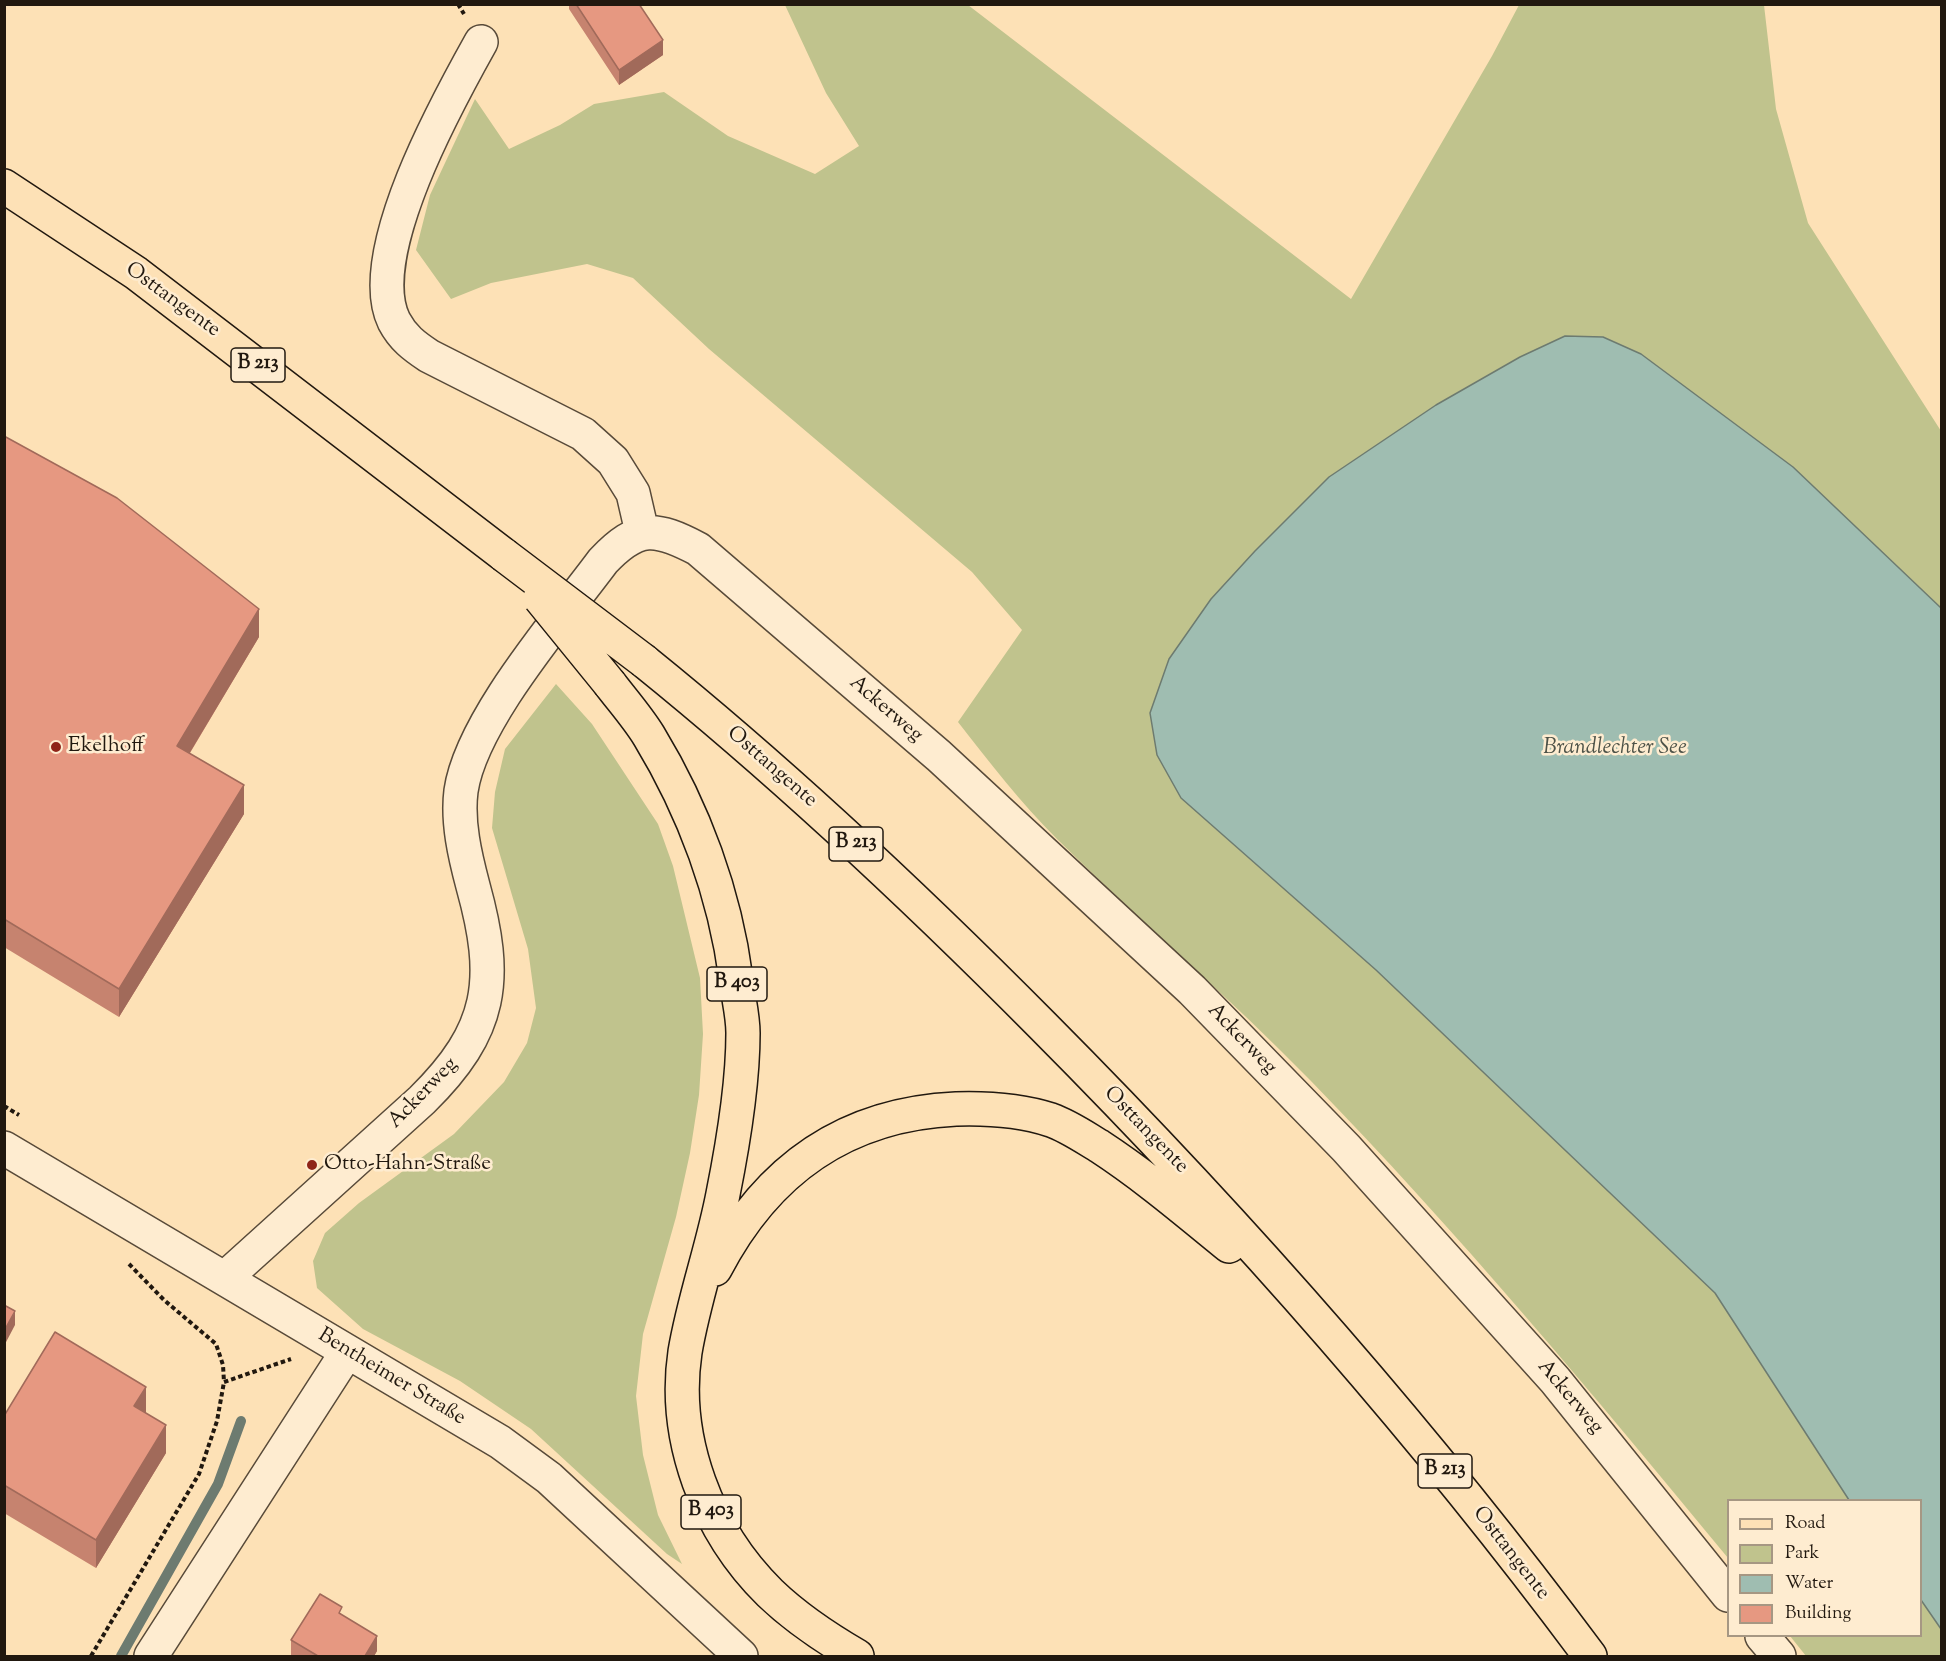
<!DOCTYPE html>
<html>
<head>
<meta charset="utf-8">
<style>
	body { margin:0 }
	#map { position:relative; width:1946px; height:1661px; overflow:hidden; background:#fde1b6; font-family:"Sorts Mill Goudy",serif }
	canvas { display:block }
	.frame { position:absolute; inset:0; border:6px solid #21180f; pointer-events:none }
	.legend { position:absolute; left:1727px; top:1499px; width:195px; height:138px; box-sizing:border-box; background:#feecd0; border:2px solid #a69783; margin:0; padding:8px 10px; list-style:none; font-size:18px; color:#21180f }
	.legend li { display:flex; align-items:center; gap:12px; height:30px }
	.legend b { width:30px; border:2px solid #a69783 }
</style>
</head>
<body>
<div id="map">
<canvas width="1946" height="1661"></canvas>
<div class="frame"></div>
<ul class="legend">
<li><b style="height:8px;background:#fde1b6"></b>Road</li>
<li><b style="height:16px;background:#c0c38d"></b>Park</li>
<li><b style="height:16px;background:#9fbdb1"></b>Water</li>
<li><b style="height:16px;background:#e69881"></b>Building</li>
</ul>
</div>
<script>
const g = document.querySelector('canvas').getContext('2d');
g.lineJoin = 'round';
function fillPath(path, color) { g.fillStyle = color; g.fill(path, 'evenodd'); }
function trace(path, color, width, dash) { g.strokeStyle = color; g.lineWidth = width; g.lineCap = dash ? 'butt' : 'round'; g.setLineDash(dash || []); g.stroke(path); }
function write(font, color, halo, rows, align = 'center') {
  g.font = font + ' "Sorts Mill Goudy",serif'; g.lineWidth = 5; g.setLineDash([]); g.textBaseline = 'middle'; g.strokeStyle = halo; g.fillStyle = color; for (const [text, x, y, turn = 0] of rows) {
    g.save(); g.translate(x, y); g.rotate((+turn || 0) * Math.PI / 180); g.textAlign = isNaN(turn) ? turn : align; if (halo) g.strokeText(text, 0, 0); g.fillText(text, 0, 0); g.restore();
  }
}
fillPath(new Path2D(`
	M785,5h183l383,294 141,-243 27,-51h245l12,104 32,114 133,208v177l-148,-141 -152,-113 -121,3 -84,48 -107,72 -118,122 -30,199 195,172 339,323 134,207h-121v58c-134,-163 -270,-326 -418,-478 -81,-83 -170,-159 -253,-241 -36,-36 -68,-77 -99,-117l64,-92 -50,-58 -263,-223 -76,-71 -46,-14 -96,19 -40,16 -35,-49 14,-55 45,-96 34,50 51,-24 34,-21 70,-12 64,44 87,38 44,-28 -33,-53z
	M556,684l36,40 66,100 15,42 27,112 3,56 -4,61 -9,58 -14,64 -33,117 -7,62 7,59 15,60 24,49 -15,-10 -136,-125 -71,-48 -97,-52 -46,-41 -4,-27 12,-28 34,-30 95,-69 50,-52 23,-39 9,-35 -8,-59 -36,-121 3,-36 10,-43z
	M1921,1600l20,29v27h-135l-16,-20h130z`), '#c0c38d');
const water = new Path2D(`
	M1565,336l38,1 38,17 152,113 148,141v1021l-20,-29 -1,-100h-71l-134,-207 -339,-323 -195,-172 -24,-43 -7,-42 19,-54 42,-60 44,-48 74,-74 107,-72 84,-48z`);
fillPath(water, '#9fbdb1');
trace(water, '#6d7b70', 1.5);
trace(new Path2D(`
	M121,1656l97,-172 23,-63`), '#6d7b70', 10);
const minor = new Path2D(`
	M481,42c-33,59 -119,213 -87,279 9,17 20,25 35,35l154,78 30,27 20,32 9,39
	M4,1148l496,294 49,36 192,178
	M225,1278l197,-178c71,-70 77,-120 51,-214 -8,-30 -16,-64 -12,-95 10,-70 99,-172 142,-230 35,-37 53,-34 95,-12l241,207 253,234 154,158 209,232 173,215
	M1762,1636l17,20
	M151,1656l196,-304`);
const major = new Path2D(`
	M4,186l132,87 368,282
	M644,661c140,113 271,236 398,364 196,197 382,408 548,631
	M610,684c13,17 28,34 39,52 45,74 76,158 87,243 2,18 7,36 7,54 0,50 -10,111 -20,161 -10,53 -29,104 -38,158 -13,87 22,179 85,241 26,25 56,45 87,63
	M715,1269c51,-98 129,-155 241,-160 32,-1 64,1 95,11 17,6 33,17 48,26 46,30 87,65 130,100`);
trace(minor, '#584a39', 36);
trace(major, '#21180f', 36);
trace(new Path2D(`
	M458,4l6,10
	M4,1106l15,9
	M129,1264l35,36 52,44 7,21 1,17 67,-23
	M91,1656l108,-182 18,-53 7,-39`), '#21180f', 4, [4.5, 3]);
trace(minor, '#feecd0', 33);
trace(major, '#fde1b6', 33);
const majorBridge = new Path2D(`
	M504,555l140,106
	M540,598l70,86`);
trace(majorBridge, '#21180f', 36, []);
trace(majorBridge, '#fde1b6', 33);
fillPath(new Path2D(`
	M569,4h70l24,51 -44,30 -50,-76z
	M4,436l255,201 -69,116 54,61 -125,203 -115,-70z
	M4,1416l162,37 -70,115 -92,-55z
	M342,1615l35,36 -3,5h-80l-3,-1v-15z`), '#c6836f');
fillPath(new Path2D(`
	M663,40v15l-44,30v-15z
	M259,609v28l-82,137v-28z
	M244,785v29l-125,203v-28z
	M15,1311v14l-11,21v-15z
	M146,1387v28l-12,-9z
	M166,1425v28l-70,115v-28z
	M377,1636v15l-3,5h-9z`), '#a16a5a');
const building = new Path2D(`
	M576,4h63l24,36 -44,30z
	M4,436l113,62 142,111 -82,137 67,39 -125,204 -115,-70z
	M4,1305l11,6 -11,20z
	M55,1332l91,55 -12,19 32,19 -70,115 -92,-55v-69z
	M320,1594l22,13 -3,6 38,23 -12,20h-47l-27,-16z`);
fillPath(building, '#e69881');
trace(building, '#a16a5a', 1.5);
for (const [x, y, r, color] of [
	[56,747,6,"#8f2418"],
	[312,1165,6,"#8f2418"]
]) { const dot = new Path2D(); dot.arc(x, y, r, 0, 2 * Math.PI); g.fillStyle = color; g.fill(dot); trace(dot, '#feecd0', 2); }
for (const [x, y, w] of [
	[258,365,54],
	[856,844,54],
	[737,984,60],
	[1445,1471,54],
	[711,1512,60]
]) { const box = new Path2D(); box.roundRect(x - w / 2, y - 17, w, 34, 4.5); g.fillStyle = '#feecd0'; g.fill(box); trace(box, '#21180f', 1.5); }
write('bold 20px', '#21180f', null, [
	["B 213",258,365],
	["B 213",856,844],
	["B 403",737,984],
	["B 213",1445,1471],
	["B 403",711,1512]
]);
write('21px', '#21180f', '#feecd0', [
	["Osttangente",172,301,36],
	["Ackerweg",885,710,41],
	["Osttangente",771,768,41],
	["Ackerweg",1241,1040,46],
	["Ackerweg",424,1094,-46],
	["Osttangente",1145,1131,46],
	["Bentheimer Straße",391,1378,31],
	["Ackerweg",1569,1398,50],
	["Osttangente",1510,1554,52]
]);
write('21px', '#21180f', '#feecd0', [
	["Ekelhoff",68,747],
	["Otto-Hahn-Straße",324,1165]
], 'left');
write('italic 22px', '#4d5248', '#feecd0', [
	["Brandlechter See",1615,749]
]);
</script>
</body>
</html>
